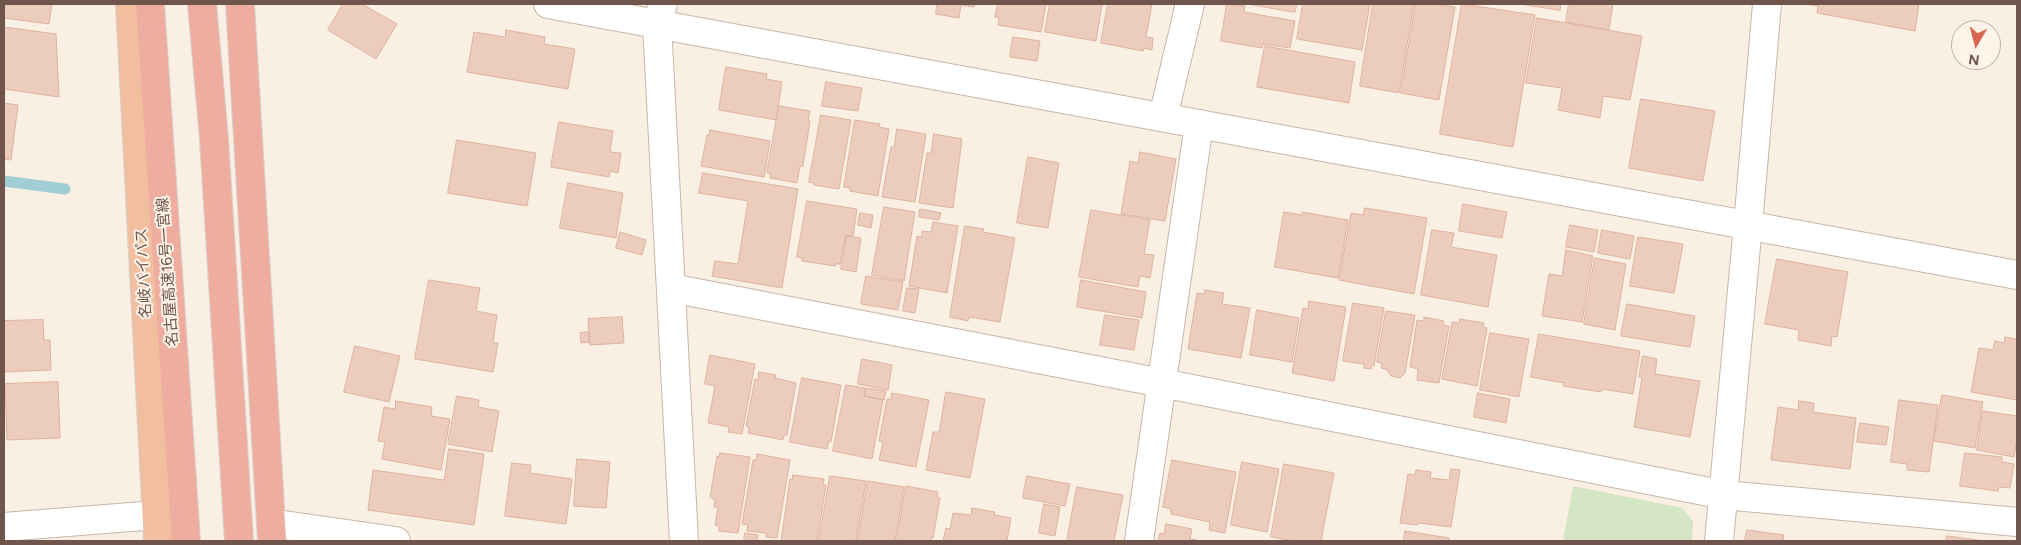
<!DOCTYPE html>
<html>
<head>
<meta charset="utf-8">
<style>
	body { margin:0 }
	#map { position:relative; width:2021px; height:545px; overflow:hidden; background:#faefe3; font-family:Figtree,sans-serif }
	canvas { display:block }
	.frame { position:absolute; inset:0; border:5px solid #6f554b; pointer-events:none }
	.north { position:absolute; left:1951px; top:20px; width:50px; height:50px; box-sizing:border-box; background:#fdf3e8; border:1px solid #c4b4a9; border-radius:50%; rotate:188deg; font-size:14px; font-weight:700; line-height:20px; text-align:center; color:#6f554b }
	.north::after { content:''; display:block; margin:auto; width:18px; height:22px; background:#d96653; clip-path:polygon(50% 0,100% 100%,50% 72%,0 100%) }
</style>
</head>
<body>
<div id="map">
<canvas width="2021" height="545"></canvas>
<div class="frame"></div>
<div class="north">N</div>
</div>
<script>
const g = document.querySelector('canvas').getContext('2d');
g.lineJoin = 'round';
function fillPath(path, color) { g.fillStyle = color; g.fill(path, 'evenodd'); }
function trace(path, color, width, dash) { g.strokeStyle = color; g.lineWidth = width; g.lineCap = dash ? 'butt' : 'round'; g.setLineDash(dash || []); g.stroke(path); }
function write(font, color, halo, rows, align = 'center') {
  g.font = font + ' Figtree,"Noto Sans JP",sans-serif'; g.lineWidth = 4; g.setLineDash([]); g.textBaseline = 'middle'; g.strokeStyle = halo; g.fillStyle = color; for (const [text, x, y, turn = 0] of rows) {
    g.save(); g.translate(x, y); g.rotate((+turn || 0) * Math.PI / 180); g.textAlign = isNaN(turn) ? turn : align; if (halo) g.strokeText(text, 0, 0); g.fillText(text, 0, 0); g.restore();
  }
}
fillPath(new Path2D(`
	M1573,486l109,22 11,13 -1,20h-129z`), '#d4e6c3');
trace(new Path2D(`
	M4,181l61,8`), '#a1ced2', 11);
const building = new Path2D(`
	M4,4h48l-3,20 -45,-6z
	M343,4h19l35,20 -21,35 -48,-29z
	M937,4h38l-1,3 -13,-2 -2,13 -23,-4z
	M998,4h48l-5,28 -43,-7 1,-7 -4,-1z
	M1050,4h52l-6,37 -51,-9z
	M1108,4h44l-6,33 7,1 -1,12 -8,-2 -1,3 -42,-8z
	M1227,4l18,2 -1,6 51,9 -5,27 -27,-4 -1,4 -41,-7z
	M1248,4h49l-2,8z
	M1303,4h67l-8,46 -65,-11z
	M1373,4h41l-15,89 -39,-7z
	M1416,4h21l18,3 -16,93 -38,-7z
	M1462,4l73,11 -22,132 -73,-13z
	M1520,4h41l-1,6z
	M1569,4h44l-4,26 -43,-8z
	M1802,4h117l-4,27 -98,-18 1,-7z
	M1537,18l105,18 -12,64 -27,-4 -3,22 -42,-8 4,-22 -36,-5z
	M4,27l52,7 3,63 -55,-8z
	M506,30l39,7 -1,7 31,5 -7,40 -101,-17 7,-40 31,5z
	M1013,37l27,4 -3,20 -27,-4z
	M1265,46l90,16 -6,41 -92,-16z
	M726,67l41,7 -1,5 16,3 -6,38 -57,-10z
	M826,82l36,6 -4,23 -36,-5z
	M1641,99l74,12 -12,70 -74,-13z
	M4,103l14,2 -7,55 -7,-1z
	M779,106l31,5 -2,9 2,1 -7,45h-3l-3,17 -27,-5 1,-4 -4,-1z
	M821,115l30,5 -12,69 -25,-4v-2l-5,-1z
	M855,120l25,4 -1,3 10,2 -11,67 -28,-5v-3l-6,-1z
	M559,122l54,9 -3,21 11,1 -3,20 -8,-2 -1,6 -58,-10z
	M897,129l29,5 -11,68 -33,-5 9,-50h3z
	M710,130l60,11 -6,36 -63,-11 6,-31h2z
	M934,134l28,5 -9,69 -34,-5 8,-50h4z
	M457,140l79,13 -9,53 -79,-13z
	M1140,152l36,7 -11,62 -44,-7 9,-53 8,2z
	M1028,157l31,6 -11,65 -31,-5z
	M703,173l95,16 -16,99 -70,-12 3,-15 23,3 10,-63 -49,-8z
	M568,183l55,10 -7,45 -56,-10z
	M807,201l50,8 -4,27 -7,-1 -6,29h-5v2l-33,-5v-3l-5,-1z
	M1463,204l44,8 -5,26 -43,-7z
	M884,207l31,5 -11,69 -32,-6z
	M1365,208l62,10 -13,76 -75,-14 12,-67 12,2z
	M920,209l21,4 -2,7 -20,-3z
	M1091,210l59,10 -6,34 10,1 -4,23 -10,-2 -2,11 -59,-10z
	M1284,212l18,3v-3l46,8 -10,58 -63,-11z
	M860,213l13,2 -2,13 -13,-3z
	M933,222l25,4 -11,67 -38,-7 8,-50 5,1v-6l9,1z
	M1570,225l28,5 -4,22 -28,-5z
	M965,226l19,3 -1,3 32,6 -15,84 -31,-5 -1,4 -18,-4z
	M1432,230l22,3 -3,14 46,8 -9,52 -67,-12z
	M1602,230l32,6 -4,23 -32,-6z
	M620,232l26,8 -4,15 -26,-7z
	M847,236l14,2 -5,34 -15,-3z
	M1638,237l45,7 -9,49 -44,-7z
	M1566,250l27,6 -11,66 -40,-6 7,-42 13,2z
	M1595,258l31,6 -11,66 -31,-6z
	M1777,259l71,13 -11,65 -5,-1 -1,10 -33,-6 1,-10 -34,-6z
	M866,276l37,6 -5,28 -37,-6z
	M429,280l51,8 -4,23 21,4 -4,28h5l-5,29 -78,-13z
	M1081,280l65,12 -4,26 -65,-11z
	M907,288l12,1 -4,24 -12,-2z
	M1205,290l19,3 -2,11 28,4 -9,50 -53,-9 9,-56 7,1z
	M1309,301l37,6 -12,74 -42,-8 11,-65 5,1z
	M1353,303l31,5 -10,58h-3v3l-7,-1v-4l-21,-3z
	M1627,304l68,12 -5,31 -69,-11z
	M1257,310l42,8 -7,44 -42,-7z
	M1386,311l29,4 -10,58 -5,5 -9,-2 -5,-7 -5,-1 1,-5 -5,-1z
	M1105,315l34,5 -5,30 -34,-5z
	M622,317l2,26 -34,2 -2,-26z
	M1424,317l20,4 -1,4 6,1 -10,57 -22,-3 1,-11 -8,-2 7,-47 7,1z
	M1460,319l24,4 -1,4 4,1 -10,58 -35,-7 10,-57 7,1z
	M43,320l1,20h6l1,30 -47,2v-51z
	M588,332l1,10 -8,1 -1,-10z
	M1490,333l39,6 -10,58 -39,-7z
	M1539,334l101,17 -7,43 -31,-5 -1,3 -38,-6 1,-3 -33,-6z
	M2005,337l12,2v61l-46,-8 8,-44 14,2 2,-9 9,2z
	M355,346l45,10 -11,46 -45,-10z
	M710,355l45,9 -13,70 -14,-2 1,-5 -21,-4 7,-37 -10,-2z
	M1643,356l14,3 -2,15 45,7 -10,56 -56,-10 8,-49 -3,-1z
	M862,359l30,6 -4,25 -30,-6z
	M759,372l17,3 -1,3 21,5 -9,52h-3l-1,5 -35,-7 1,-6 -3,-1 9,-47 3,1z
	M802,378l39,7 -10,57 -2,-1 -2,8 -37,-7z
	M58,382l2,56 -53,2 -2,-56z
	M846,385l19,3 -1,8 19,4 -11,59 -39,-8z
	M866,388l20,3 -2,9 -19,-4z
	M946,392l39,7 -15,79 -44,-8 7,-38h6z
	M892,393l37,7 -13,67 -37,-7 4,-18 -4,-1 8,-42h4z
	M1478,393l32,6 -4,24 -32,-6z
	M1942,395l41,7 -8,46 -41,-7z
	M457,396l22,4 -1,7 21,4 -7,41 -44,-8z
	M1899,400l39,5 -9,67 -22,-2v-6l-16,-2z
	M396,401l36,6 -1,9 19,3 -9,51 -59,-11 3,-17 -7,-1 6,-34 11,2z
	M1799,401l15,2 -1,9 43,6 -6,51 -79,-9 7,-53 20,3z
	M1983,411l34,5v23l-3,18 -37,-7z
	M1860,423l29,4 -3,18 -29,-3z
	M449,449l35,5 -10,71 -106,-15 5,-40 71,10z
	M720,453l30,4 -12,76 -19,-2v-5l-4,-1 3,-18h-4l1,-7 -5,-3 7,-41 2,1z
	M1965,453l37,4v5l12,2 -4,24 -11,-1 -1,4 -38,-5z
	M757,454l33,6 -13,78 -11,-1v-4l-19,-2 1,-6 -6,-1 11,-64h3z
	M577,459l33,3 -4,46 -32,-2z
	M1172,460l64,12 -11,61 -16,-3 1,-8 -39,-8v-5l-8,-2z
	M1242,462l37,7 -12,63 -36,-7z
	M512,463l19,2 -1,8 42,6 -6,45 -61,-8z
	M1284,464l50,9 -13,68h-28l-22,-4z
	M1451,469l9,1 -9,57 -32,-4 -1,2 -18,-2 8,-49 7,1 1,-5 15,2 -1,6 19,2z
	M793,475l31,4 -1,6h3l-9,56h-36l9,-62 2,1z
	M830,476l36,5 -10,60h-37z
	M1027,476l43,8 -5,22 -42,-8z
	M868,481l36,6 -9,54h-37z
	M906,486l32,6 -1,5 3,1 -7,40h-2l-1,3h-33z
	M1077,487l46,8 -9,46h-47z
	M1044,504l16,3 -5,29 -16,-3z
	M972,508l23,4 -1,3 17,3 -4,23h-64l3,-13 4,1 3,-16 18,2z
	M1166,524l26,5 -2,10 7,1v1h-39l2,-8 4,1z
	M1747,530l37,5 -1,6h-38z
	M1405,531l44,7v3h-45z
	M745,533l13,2 -1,6h-13z
	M1947,536l38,5h-39z`);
fillPath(building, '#ecccbd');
trace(building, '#deb29f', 1);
const minor = new Path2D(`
	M663,4l-6,20 27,517
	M1163,117l27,-113
	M671,288l491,95 562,112 293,27
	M277,524l119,17
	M4,527l152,-12
	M1139,541l60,-417
	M1719,541l29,-316`);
const tertiary = new Path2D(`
	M548,4l1469,271
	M1748,225l19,-221`);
const trunk = new Path2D(`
	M130,4l28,537`);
const motorway = new Path2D(`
	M150,4l36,537
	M202,4l12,135 25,402
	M240,4l32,537`);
trace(minor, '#c9b6aa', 30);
trace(tertiary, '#c9b6aa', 30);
trace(trunk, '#d7cfcd', 30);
trace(motorway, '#d7cfcd', 30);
trace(minor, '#fff', 28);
trace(tertiary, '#fff', 28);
trace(trunk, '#f1bea0', 28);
trace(motorway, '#efad9f', 28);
write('15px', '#6f554b', '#fdf3e8', [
	["名古屋高速16号一宮線",168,272,-94],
	["名岐バイパス",144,273,-93]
]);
</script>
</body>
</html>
